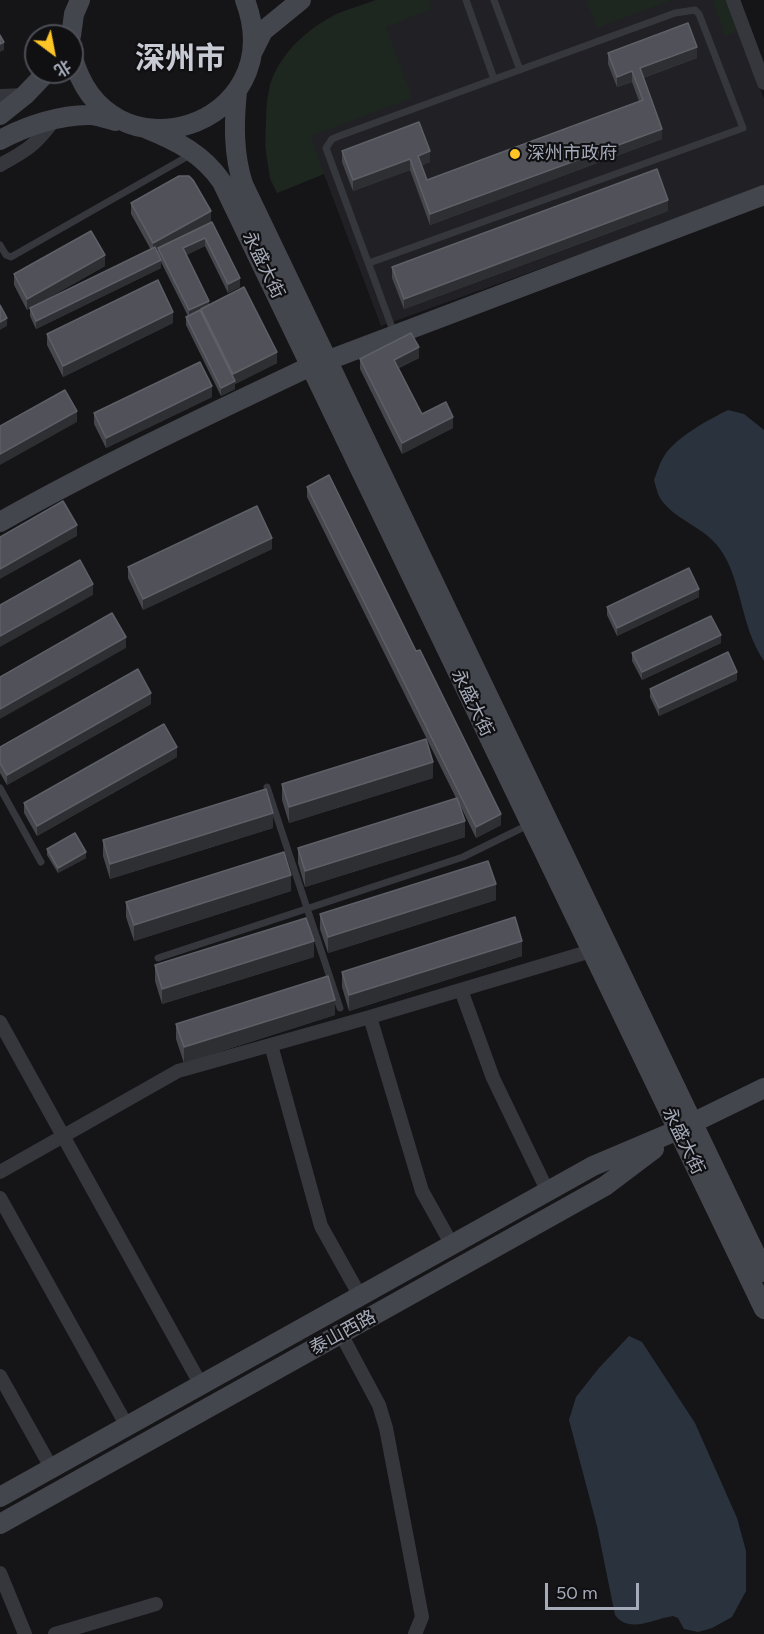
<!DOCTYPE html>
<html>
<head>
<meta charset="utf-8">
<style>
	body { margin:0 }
	#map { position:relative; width:764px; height:1634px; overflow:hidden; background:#151518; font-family:Figtree,"Noto Sans SC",sans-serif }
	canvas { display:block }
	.north { position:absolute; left:24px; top:24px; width:60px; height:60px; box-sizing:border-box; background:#101013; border:2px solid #4c4e55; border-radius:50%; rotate:148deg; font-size:16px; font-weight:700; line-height:24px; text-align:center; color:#a6abb9 }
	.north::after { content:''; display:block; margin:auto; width:21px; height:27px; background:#ffc426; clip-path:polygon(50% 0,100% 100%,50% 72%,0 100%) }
	.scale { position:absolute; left:545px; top:1583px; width:94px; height:27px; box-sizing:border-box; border:3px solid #a6abb9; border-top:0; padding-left:8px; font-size:18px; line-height:21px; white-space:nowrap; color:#a6abb9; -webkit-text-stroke:4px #101013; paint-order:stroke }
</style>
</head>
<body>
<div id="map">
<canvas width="764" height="1634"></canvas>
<div class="north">北</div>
<div class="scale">50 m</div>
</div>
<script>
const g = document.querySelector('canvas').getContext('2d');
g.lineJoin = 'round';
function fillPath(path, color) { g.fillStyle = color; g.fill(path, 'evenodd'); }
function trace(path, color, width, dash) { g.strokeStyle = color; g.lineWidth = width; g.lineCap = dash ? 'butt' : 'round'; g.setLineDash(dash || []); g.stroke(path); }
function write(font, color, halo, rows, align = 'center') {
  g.font = font + ' Figtree,"Noto Sans SC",sans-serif'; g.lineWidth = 4.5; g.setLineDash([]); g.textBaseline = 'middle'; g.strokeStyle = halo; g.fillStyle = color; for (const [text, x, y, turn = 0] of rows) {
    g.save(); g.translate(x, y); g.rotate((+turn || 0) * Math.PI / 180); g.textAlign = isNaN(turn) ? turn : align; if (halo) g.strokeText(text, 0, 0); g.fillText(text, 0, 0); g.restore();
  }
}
fillPath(new Path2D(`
	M376,0h351l37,99v89l-383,138 -57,-152 -47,19 -7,-14 -5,-34 2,-38 3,-22 10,-21 14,-19 30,-23 12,-8z`), '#212125');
fillPath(new Path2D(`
	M376,0h53l3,9 -46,18 26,71 -101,38 13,38 -47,19c-11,-23 -12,-46 -11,-71 0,-12 1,-25 4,-37 9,-31 39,-58 67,-71 13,-6 26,-9 39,-14z
	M586,0h86l-75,28z
	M712,0h15l12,31 -14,5z`), '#1d261f');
fillPath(new Path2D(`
	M728,410l16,4 20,16v231c-24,-35 -22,-82 -44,-112 -15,-22 -46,-29 -60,-51 -3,-5 -4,-12 -6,-18 3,-7 5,-16 9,-22 11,-20 45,-38 65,-48z
	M629,1336l13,6 53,81 42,95 9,33v40l-14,26 -20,11 -14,4 -14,-3 -6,-11 -5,-2c-20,3 -44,18 -58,-1l-18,-89 -28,-106 7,-23 23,-29z`), '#2a333d');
trace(new Path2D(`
	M466,0l28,79
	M494,0l26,70
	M0,245l6,10 5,2 179,-102
	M369,263l374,-135 -44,-114 -4,-4 -20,3 -333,122 -10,4 -6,9 68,185
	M267,787l73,221
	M0,788l41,74
	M158,958l305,-101 65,-32`), '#36373d', 7);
trace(new Path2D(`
	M733,0l31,83
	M0,96l25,-1
	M0,165c26,-14 36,-20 54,-45
	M461,990l32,88 55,114
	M370,1017l52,174 30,54
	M0,1022l201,363
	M271,1045l50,181 39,70
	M0,1172l178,-101 192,-54 221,-66
	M0,1198l127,228
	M341,1334l38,71 7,23 36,189 -7,17
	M0,1376l52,93
	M0,1573l25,61
	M55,1634l101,-30`), '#36373d', 14);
trace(new Path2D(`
	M71,36l3,-22 6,-14
	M253,51l10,-20 38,-31
	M72,54c33,133 221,73 173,-54
	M237,91c-3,31 -4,62 6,93l521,1088
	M0,115l25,-20 22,-23
	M147,129c30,12 56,25 75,53l542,1127
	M0,140c26,-14 61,-26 92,-25 8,1 16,4 23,6
	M326,361l438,-166
	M0,522c101,-57 206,-106 311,-156
	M0,1497l593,-331 85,-36 86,-42
	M0,1524l605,-338 49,-37`), '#44464d', 20);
fillPath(new Path2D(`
	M608,53l89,5 -54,20 19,61 -232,86 -20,-55 -57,21 -11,-29v-11l88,11 -8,3 5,15 212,-79 -7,-19 -15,5 -9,-23z
	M131,203l80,19 29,65 -12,6 -23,-47 -19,9 23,50 68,58 -42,21v5l-14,7 -35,-71v-8l2,-1 -27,-54v6l-125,61 -6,-13v-8l121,-58 -20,-36z
	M668,211l-264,98 -12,-31v-11z
	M105,266l-78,44 -13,-25v-11z
	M173,323l-110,54 -16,-32v-11z
	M419,358l-20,10 23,46 31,14 -51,26 -42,-85v-10z
	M212,397l-106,51 -12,-24v-11z
	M307,487l194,338 -25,13 -16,-33 5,32 -160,50 -7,-24v-15l158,-50 -149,-301z
	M272,549l-129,61 -15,-32v-11z
	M699,597l-82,39 -10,-21v-8z
	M721,643l-79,37 -10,-19v-8z
	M737,680l-78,36 -9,-19v-8z
	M151,704l-144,81 -7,-12v-26z
	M177,757l-140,79 -13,-23v-10z
	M433,778l-144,45 -7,-23v-16z
	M273,828l-163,51 -7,-23v-16z
	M47,849l39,9 -28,15 -11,-18z
	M291,891l-157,50 -8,-24v-15z
	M496,900l-168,53 -8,-24v-15z
	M522,956l-173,55 -7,-24v-15z
	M314,957l-152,47 -7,-23v-16z
	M335,1015l-151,48 -8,-24v-15z`), '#46474d');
fillPath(new Path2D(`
	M4,42v8l-4,2v-8z
	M697,47v11l-57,21v-11z
	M632,71v11l-15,5v-10z
	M662,129v10l-232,86v-11z
	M430,151v11l-12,5v-11z
	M410,159v11l-57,21v-11z
	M668,200v11l-264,98v-10z
	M211,211v11l-53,26v3l-5,3v-11z
	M205,238v8l-22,11v-9z
	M105,255v11l-78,44v-11z
	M161,260v8l-125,61v-8z
	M240,278v9l-12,6v-9z
	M209,301v8h-8v4l-12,6v-9z
	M173,312v11l-110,54v-11z
	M7,318v8l-7,4v-8z
	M419,347v11l-25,12v-10z
	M277,352v11l-42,21v5l-14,7v-8l12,-6v-8z
	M212,386v11l-106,51v-10z
	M77,411v11l-77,43v-11z
	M453,417v11l-51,26v-11z
	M77,525v11l-77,43v-10z
	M272,538v11l-129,61v-11z
	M93,584v11l-93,52v-11z
	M699,589v8l-82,39v-8z
	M721,635v8l-79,37v-8z
	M126,637v11l-126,71v-10z
	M737,672v8l-78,36v-8z
	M151,693v11l-144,81v-10z
	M177,747v10l-140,79v-10z
	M433,762v16l-144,45v-16z
	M273,813v15l-163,51v-15z
	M501,814v11l-25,13v-11z
	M465,821v16l-160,50v-16z
	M86,852v6l-28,15v-5z
	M291,875v16l-157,50v-16z
	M496,884v16l-168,53v-16z
	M314,941v16l-152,47v-15z
	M522,941v15l-173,55v-16z
	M335,1000v15l-151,48v-16z`), '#2e2f33');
const building = new Path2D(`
	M688,23l9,24 -57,21 22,61 -232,85 -20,-55 -57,21 -11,-29 77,-29 11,29 -12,5 9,24 216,-80 -11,-29 -15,6 -9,-24z
	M0,35l4,7 -4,2z
	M657,169l11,31 -264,99 -12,-32z
	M179,176h10l4,4 18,31 -58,32 -22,-40z
	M212,222l28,56 -12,6 -23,-46 -22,10 26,53 -20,9 -31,-62z
	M91,231l14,24 -78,44 -13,-25z
	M155,247l6,13 -125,61 -6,-13z
	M158,280l15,32 -110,54 -16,-32z
	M244,287l33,65 -44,22 -32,-65z
	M0,305l7,13 -7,4z
	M200,310l35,71 -14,7 -35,-71z
	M411,333l8,14 -25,13 28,54 24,-12 7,15 -51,26 -42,-84z
	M200,362l12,24 -106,52 -12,-25z
	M65,390l12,21 -77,43v-28z
	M329,475l87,176 4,-1 81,164 -25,13 -169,-340z
	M63,501l14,24 -77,44v-32z
	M257,506l15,32 -129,61 -15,-32z
	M80,560l13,24 -93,52v-31z
	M689,568l10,21 -82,39 -10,-21z
	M112,613l14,24 -126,72v-32z
	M711,616l10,19 -79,37 -10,-19z
	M728,652l9,20 -78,36 -9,-19z
	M138,669l13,24 -144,82 -7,-12v-16z
	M164,724l13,23 -140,79 -13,-23z
	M426,739l7,23 -144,45 -7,-23z
	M266,789l7,24 -163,51 -7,-24z
	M457,798l8,23 -160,50 -7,-23z
	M75,833l11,19 -28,16 -11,-19z
	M284,852l7,23 -157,50 -8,-23z
	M488,861l8,23 -168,53 -8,-23z
	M515,917l7,24 -173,54 -7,-23z
	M306,918l8,23 -152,48 -7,-24z
	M328,976l7,24 -151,47 -8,-23z`);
fillPath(building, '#515259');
trace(building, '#5e6068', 1.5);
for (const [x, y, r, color] of [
	[515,154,6,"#ffc426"]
]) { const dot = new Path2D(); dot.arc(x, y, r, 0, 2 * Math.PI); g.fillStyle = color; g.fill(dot); trace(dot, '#101013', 2); }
write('18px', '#a6abb9', '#101013', [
	["深州市政府",527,154]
], 'left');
write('18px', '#a6abb9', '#101013', [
	["永盛大街",263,265,64],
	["永盛大街",472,703,64],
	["永盛大街",683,1141,64],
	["泰山西路",343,1333,-29]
]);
write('bold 30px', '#c8cad4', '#101013', [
	["深州市",180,59]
]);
</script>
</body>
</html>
